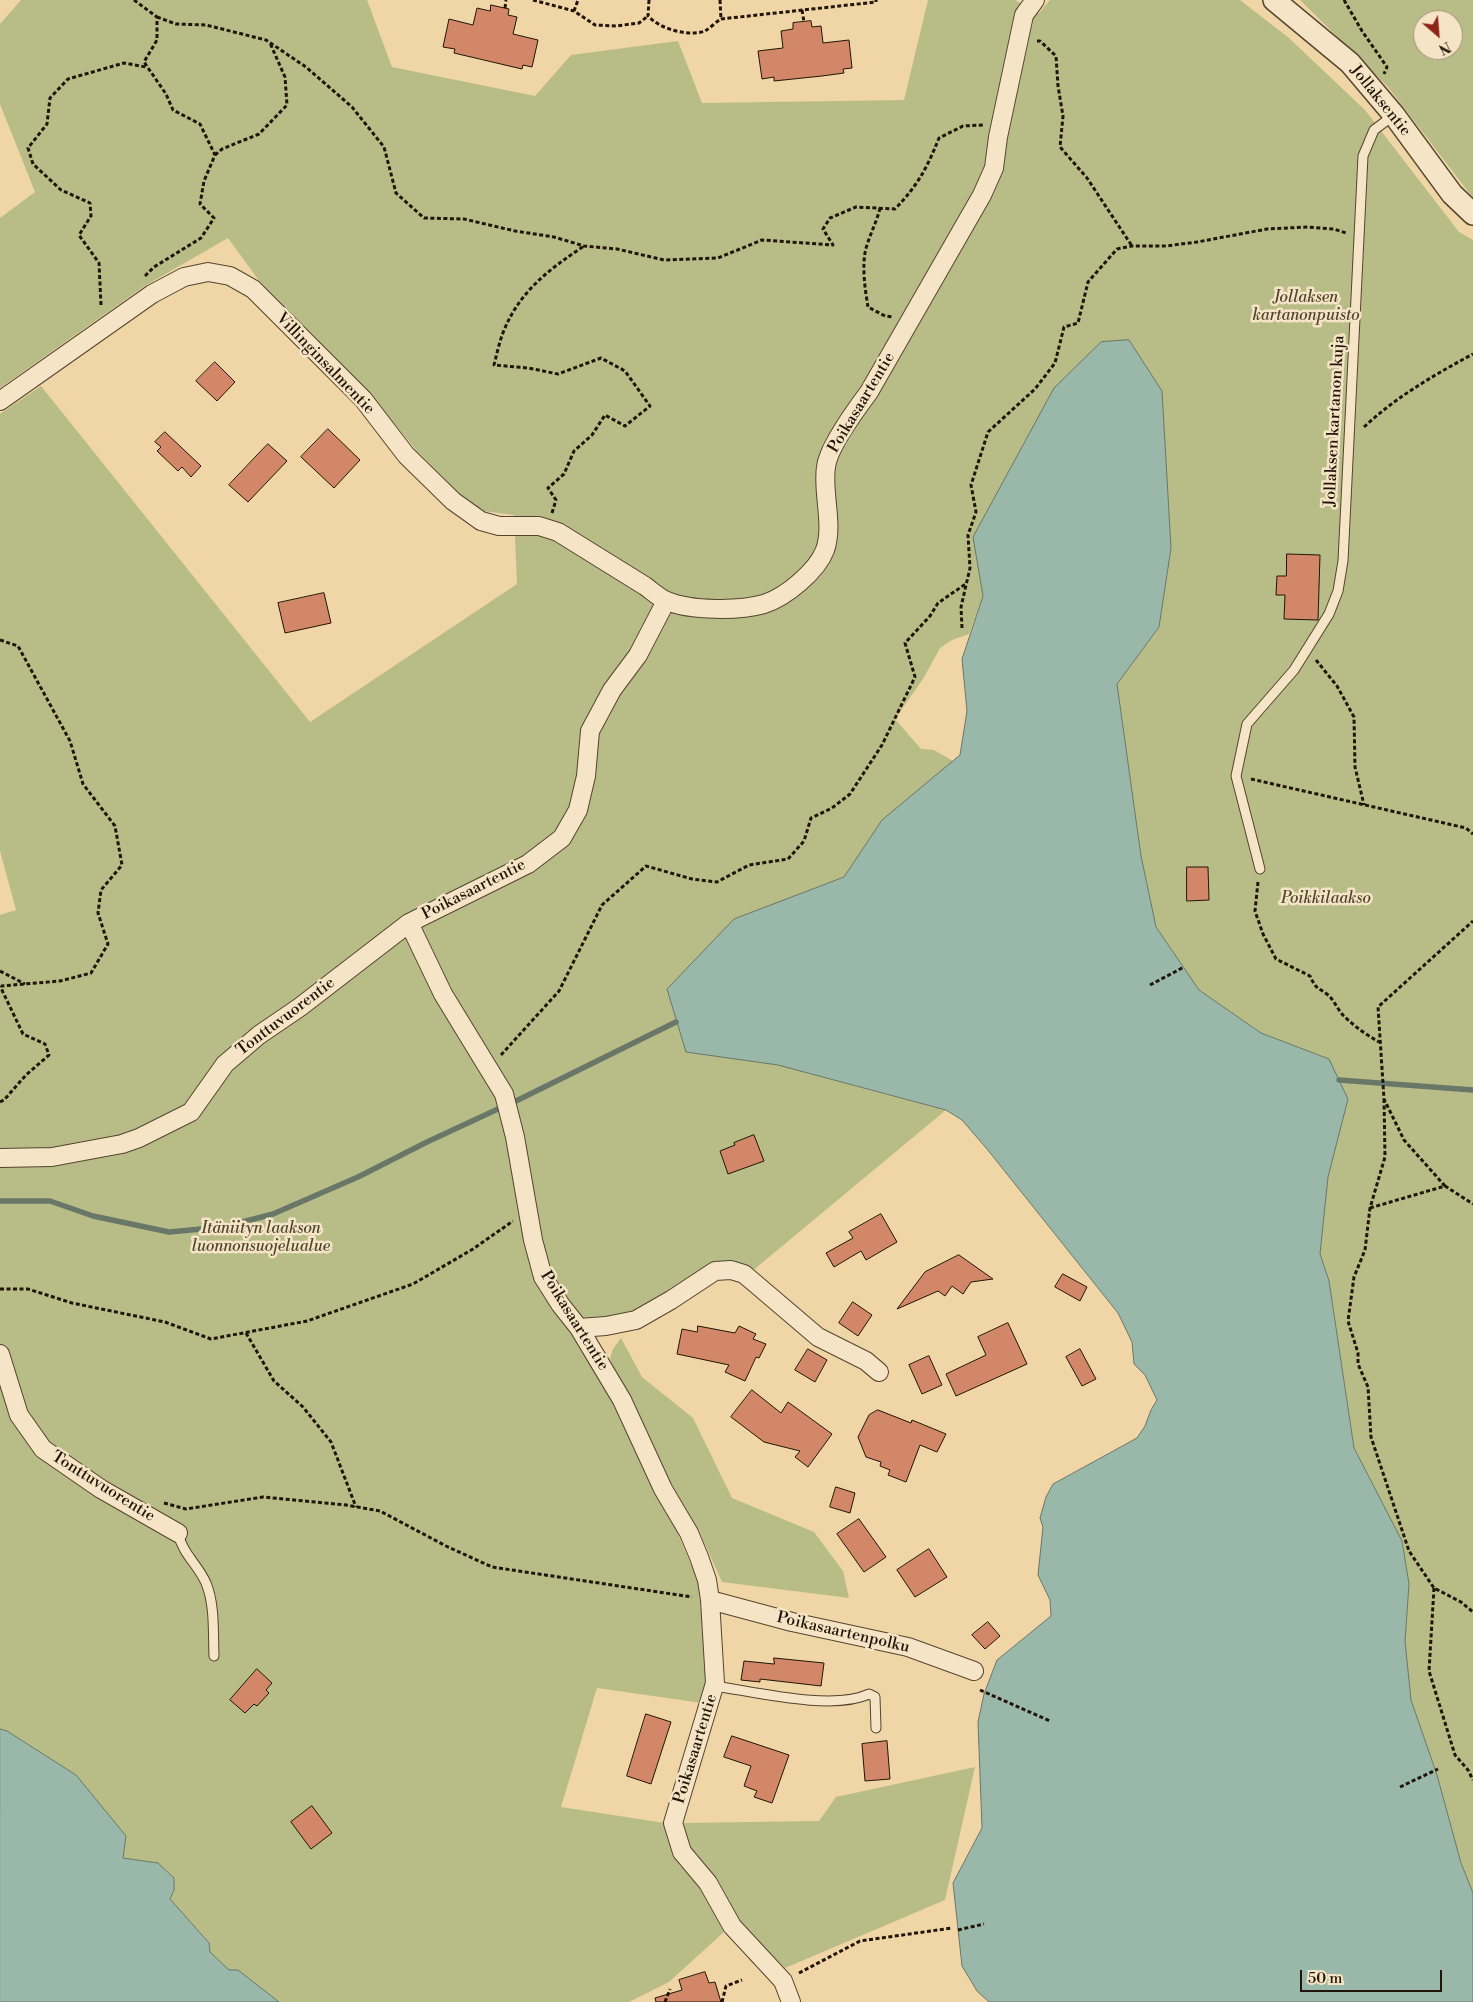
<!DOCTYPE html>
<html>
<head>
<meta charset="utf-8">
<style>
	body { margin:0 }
	#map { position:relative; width:1473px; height:2002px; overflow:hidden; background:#f0d5a6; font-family:"Libre Bodoni",serif }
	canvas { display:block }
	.north { position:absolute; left:1413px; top:10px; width:50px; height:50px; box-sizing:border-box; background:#f5e4c5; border:1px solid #a09179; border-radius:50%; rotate:153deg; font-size:14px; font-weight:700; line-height:20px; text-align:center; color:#201506 }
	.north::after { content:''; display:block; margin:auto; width:18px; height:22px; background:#8f2418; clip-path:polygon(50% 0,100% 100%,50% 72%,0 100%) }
	.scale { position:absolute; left:1300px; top:1970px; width:142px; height:22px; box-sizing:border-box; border:2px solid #201506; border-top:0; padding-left:6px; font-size:15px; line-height:18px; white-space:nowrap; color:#201506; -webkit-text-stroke:4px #f5e4c5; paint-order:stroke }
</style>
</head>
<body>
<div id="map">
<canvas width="1473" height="2002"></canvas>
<div class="north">N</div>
<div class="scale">50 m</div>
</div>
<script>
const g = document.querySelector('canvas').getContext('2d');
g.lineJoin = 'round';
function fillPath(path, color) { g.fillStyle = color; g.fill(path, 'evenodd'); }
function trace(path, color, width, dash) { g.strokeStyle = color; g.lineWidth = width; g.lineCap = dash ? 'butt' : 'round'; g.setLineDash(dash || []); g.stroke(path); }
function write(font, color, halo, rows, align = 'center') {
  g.font = font + ' "Libre Bodoni",serif'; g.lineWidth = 5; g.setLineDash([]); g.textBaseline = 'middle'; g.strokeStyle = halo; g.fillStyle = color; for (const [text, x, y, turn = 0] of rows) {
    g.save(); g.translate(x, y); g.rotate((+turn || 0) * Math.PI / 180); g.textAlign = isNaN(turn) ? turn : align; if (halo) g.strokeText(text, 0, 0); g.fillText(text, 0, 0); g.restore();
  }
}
fillPath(new Path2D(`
	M21,0h346l25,67 143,29 36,-41 107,-14 24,62 202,-3 24,-100h87l24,13 11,-13h190l49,38 76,72 94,122 14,8v1653l-12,-30 -24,-88 -26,-75 -6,-59 4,-57 -7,-43 -48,-93 -25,-167 -9,-27 8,-77 1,-118 -68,-26 -62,-43 -43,-63 -15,-71 -24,-172 42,-57 12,-80 -4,-58 -193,48 9,59 -14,38 -17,6 -12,8 -17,31 -28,40 26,30 13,1 19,11 7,-6 -152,318 138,37 -195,162 -9,-7 -107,50 -25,6 -22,-4 -18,14 35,50 37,83 33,63 23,54 10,103 -6,19 -105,-15 -36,119 104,16 14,42 23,22 23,44 -56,51 -40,20h-350l-41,-32h-9l-19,-18 -1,-9 -39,-44 4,-9v-12l-16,-15 -35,-5 -47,-83 -69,-44 -7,-2v-814l16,-5 -16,-59v-437l41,-28 269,336 207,-138 -3,-69 -31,-4 -22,-16 -45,-45 -48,-59 -108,-109 -32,-44 -85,49 -143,101v-170l35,-26 -35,-88v-80z
	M1300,0h173v198l-85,-111zM1423,20h30v30h-30z
	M621,1338l21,39 51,41 39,80 82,34 29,39 6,27 -127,-16 -23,-51 -35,-60 -36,-80 -16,-24 -2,-9 3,-9z
	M975,1767l-30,133 -160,68 -49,-49 -49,-68 -6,-28 138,-2 17,-24z`), '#b8bd88');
const water = new Path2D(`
	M1129,340l33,51 9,157 -12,79 -42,57 24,172 15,71 43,63 62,43 68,26 19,40 -20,78 -8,77 9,27 25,167 48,93 7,43 -4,57 6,59 26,75 24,88 12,30v109h-484l-12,-11 -15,-25 -9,-83 29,-55 -4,-106 6,-28 13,-34 54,-44 -1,-16 -12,-25 5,-48 -3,-9 6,-21 7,-13 84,-46 8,-12 6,-16 6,-10 -12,-25 -11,-11 -2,-22 -14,-29 -131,-164 -25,-29 -16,-10 -168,-45 -92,-13 -19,-63 67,-70 110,-42 38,-57 78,-65 7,-44 -5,-52 21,-63 -10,-59 81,-149 47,-46z
	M0,1729l7,2 69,44 50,61 -3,22 35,5 16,15v12l-4,9 39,44 1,9 19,18h9l41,32h-279z`);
fillPath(water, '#9ab8aa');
trace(water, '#697768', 1);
trace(new Path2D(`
	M1339,1080l134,10
	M516,1101l160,-79
	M0,1201h50l43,15 76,16 54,-5 50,-13 85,-37 69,-35 71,-33`), '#697768', 5.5);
const building = new Path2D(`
	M491,5l18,4 -1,6 9,2 -4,17 25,6 -6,27 -9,-2 -1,4 -68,-16 1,-4 -12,-2 6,-28 24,6 4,-17 13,3z
	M811,21l1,6 9,-1 2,17 26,-3 3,28 -9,1 1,4 -22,3 -48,5v-4l-12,2 -4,-28 25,-3 -2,-17 12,-2v-6z
	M215,362l20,20 -18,19 -21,-20z
	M328,429l32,31 -26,28 -33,-31z
	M165,432l36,34 -10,11 -9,-10 -4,4 -21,-20 4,-4 -6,-5z
	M268,444l19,17 -39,41 -19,-17z
	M1287,554l33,1 -2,65 -34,-1 1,-24h-9l1,-19h9z
	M324,593l7,30 -46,10 -7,-30z
	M1187,867h21l1,33 -22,1z
	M754,1135l10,26 -36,13 -8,-23 15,-6 -1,-2z
	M881,1214l16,28 -31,18 -5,-9 -27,16 -8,-14 27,-15 -4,-6z
	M959,1255l34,24 -22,3 -8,12 -11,-8 -7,10 -7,-5 -41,18 28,-37z
	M1063,1274l24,13 -7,14 -25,-14z
	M853,1302l19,13 -14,21 -19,-13z
	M1008,1323l19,41 -71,32 -10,-22 40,-19 -8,-18z
	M698,1326l37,7 4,-7 17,8 -3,5 13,5 -7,14 -3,-1 -11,24 -20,-9 4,-7 -52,-11 5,-25 15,3z
	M808,1349l19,11 -12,22 -20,-12z
	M1080,1349l16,30 -14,7 -16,-29z
	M929,1356l13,29 -20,9 -13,-29z
	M752,1390l29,23 7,-11 44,32 -24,33 -13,-10 5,-6 -36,-9 -33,-25z
	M878,1410l33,13 1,-3 34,14 -9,18 -17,-7 -14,37 -18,-7 2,-5 -10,-4 1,-4 -15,-5 -8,-20 11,-22z
	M836,1487l19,6 -5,20 -20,-6z
	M859,1519l27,38 -22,15 -27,-38z
	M929,1549l18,28 -32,20 -18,-27z
	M988,1622l12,14 -15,13 -13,-14z
	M774,1658l50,5 -3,23 -61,-7v3l-19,-2 3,-19 30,3z
	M257,1669l15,14 -6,7 3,3 -12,13 -3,-2 -9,9 -15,-13z
	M646,1714l25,8 -20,62 -24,-8z
	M732,1736l57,19 -17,48 -18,-6 3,-6 -13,-5 7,-20 -27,-9z
	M887,1741l3,38 -25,2 -3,-37z
	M312,1806l20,27 -21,16 -20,-27z
	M705,1972l4,11 6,-1 6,20h-65l-1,-4 27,-8 -3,-10z`);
fillPath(building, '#d28768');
trace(building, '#201506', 1);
const service = new Path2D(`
	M1260,869l-24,-93 11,-52 47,-54 35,-56 9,-23 5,-30 20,-405 11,-26 20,-15
	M178,1533c5,22 19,30 28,50 9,22 7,49 8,73
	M715,1686c41,6 118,25 154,8l6,3 1,31`);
const minor = new Path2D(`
	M0,401l152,-107 32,-17 24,-5 22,4 23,13 110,110 43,56 47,46 28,20 18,5h40l19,6c29,18 58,36 87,54 7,5 14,12 22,15 24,10 72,10 97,3 22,-7 53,-33 61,-54 9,-25 -3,-58 1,-83 2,-20 31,-59 43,-75l113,-197 12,-27 4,-31 26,-122 11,-15
	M666,601l-28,54 -26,35 -22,41 -4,45 -8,34 -16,28 -34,26 -119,59 34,71 61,100 11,43 18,103 10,37 17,27 19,24 43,72 41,89 26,44 10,24 8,23 3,20 5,83 -42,140 9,29 26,31 24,43 51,55 8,21
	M0,1158l52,-1 70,-13 17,-6 52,-26 34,-48 34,-29 41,-28 109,-84
	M579,1328l27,-2 30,-6 35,-20 44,-29 16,-1 13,4 74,63 48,24 13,11
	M0,1354l19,61 24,34 58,40 77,44
	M710,1600l82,22 116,25 66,24`);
const tertiary = new Path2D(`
	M1274,0l76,63 44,52 58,79 21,20`);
trace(service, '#54452e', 11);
trace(minor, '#54452e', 20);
trace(tertiary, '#54452e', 24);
trace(new Path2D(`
	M134,0l23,17v23l-13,22 22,32 7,16 27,14 15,31 -11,26 -4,23 14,14 -13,20 -47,29 -9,9
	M533,0l41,11 21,14 21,1 23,-3 9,-7
	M649,0l-1,16c12,13 40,21 57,15 5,-3 11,-9 16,-12l155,-17v-2
	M720,0l1,19
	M1344,0l18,31 25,36 -3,7
	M505,8l1,-8
	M802,10l2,12
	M574,11l4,-11
	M157,17l19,7 30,1 60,15 40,27 46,40 32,40 12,46 28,25 40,1 51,12 39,6 30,9 33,3 47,11 54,-2 44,-18 71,5 -10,-16 7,-11 26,-11 39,2c23,-24 32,-41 44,-71l24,-12 20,-1
	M1037,41h3l16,15 2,30 5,30 -3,31 27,31 45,68
	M215,155l7,-6 37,-15 28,-29 -2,-28 -15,-34
	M880,208c-3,13 -9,24 -13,37 -6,17 -2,44 1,62l17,9 8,1
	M101,305l-2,-42 -20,-28 12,-19 -1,-13 -29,-13 -28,-26 -5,-16 19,-24 3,-26 18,-19 56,-16 22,4
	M1364,427c32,-30 70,-52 109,-73
	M552,513l4,-13 -8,-12 16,-14 10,-23 18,-16 13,-20 20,11 25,-20 -25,-35 -24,-13 -43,16 -30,-6 -34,-3c3,-12 6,-26 11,-37 16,-38 46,-60 79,-82
	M962,628l-1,-21 9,-39 -2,-33 8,-23 -5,-27 17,-53 47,-43 20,-26 9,-36 14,-4 10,-41 29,-33 15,-3h34l31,-4 70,-13 41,-2 26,2 12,4
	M0,640l18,6 52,95 13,43 32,42 7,39 -21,25 -3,23 10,31 -17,29 -31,8 -59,5
	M1316,660l21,26 17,31 1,50 9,38
	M1251,779l215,49 7,6
	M1258,882l-3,29 8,23 13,25 34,17c7,15 7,10 18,19 7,6 10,16 17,22 10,10 22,18 34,25
	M0,971l25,13
	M1150,985l34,-18
	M501,1055l58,-64 43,-86 44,-39 46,13 25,3 32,-17 39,-6 16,-18 7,-23 21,-10 18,-14 32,-49 33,-68 -10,-34 25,-27 8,-13 29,-20
	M1384,1099l1,58 -15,51 -5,42 -11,27 -6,44 10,32v11l10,23 3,50 38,114 25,37 27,14 12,10
	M0,1102l4,-2 22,-25 23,-20 -4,-11 -22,-10 -23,-48
	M1445,1186l-41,-46 -20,-41 -6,-92 95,-86
	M1370,1208l75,-22 28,18
	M0,1289h28l44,14 93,19 46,17 96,-18 106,-37 60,-35 40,-28
	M246,1333l28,48 29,26 28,35 25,65
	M164,1503l22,6 77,-12 83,8 34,6 66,35 46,21 200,30
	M1434,1588l-5,83 26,84 13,15 5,10
	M980,1690l70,31
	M1400,1787l38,-18
	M958,1930l26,-6
	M799,1973l61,-32 92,-13
	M665,2002l5,-13
	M722,2002l4,-16 16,-6`), '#201506', 3, [4, 2.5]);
trace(service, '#f5e4c5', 9);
trace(minor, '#f5e4c5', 18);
trace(tertiary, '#f5e4c5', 21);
write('16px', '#201506', '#f5e4c5', [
	["Jollaksentie",1380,101,51],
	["Villinginsalmentie",325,364,46],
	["Poikasaartentie",862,403,-59],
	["Jollaksen kartanon kuja",1335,421,-87],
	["Poikasaartentie",474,890,-27],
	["Tonttuvuorentie",286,1017,-37],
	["Poikasaartentie",574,1321,58],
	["Tonttuvuorentie",103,1487,32],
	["Poikasaartenpolku",843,1633,13],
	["Poikasaartentie",696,1749,-73]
]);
write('italic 16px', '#4e472d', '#f5e4c5', [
	["Jollaksen",1306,298],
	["kartanonpuisto",1306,316],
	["Poikkilaakso",1326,899],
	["Itäniityn laakson",261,1229],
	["luonnonsuojelualue",261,1247]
]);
</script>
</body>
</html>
